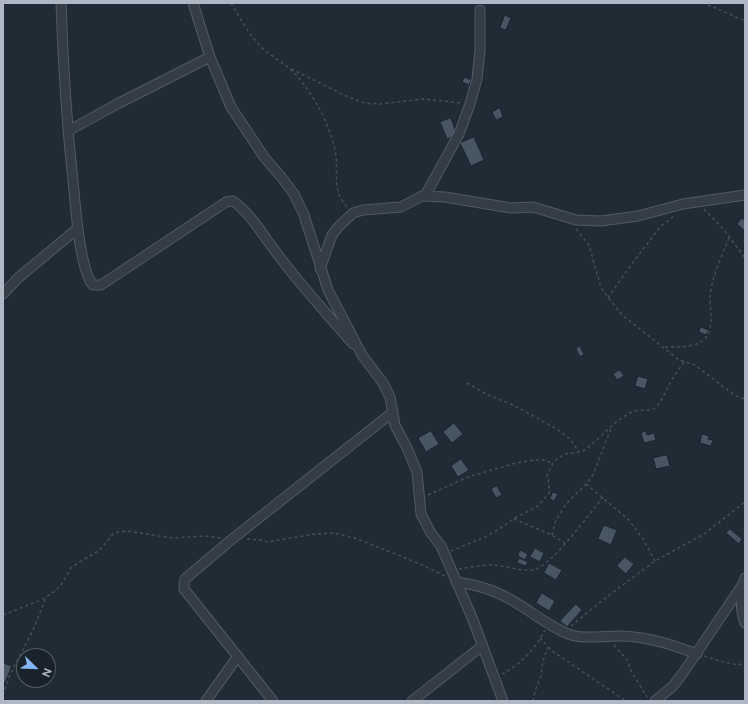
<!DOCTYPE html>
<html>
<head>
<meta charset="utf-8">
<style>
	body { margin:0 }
	#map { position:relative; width:748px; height:704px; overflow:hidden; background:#202b36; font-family:Raleway,sans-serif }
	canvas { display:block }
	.frame { position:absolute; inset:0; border:4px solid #aeb7c3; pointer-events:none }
	.north { position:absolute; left:16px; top:648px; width:40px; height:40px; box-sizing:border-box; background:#19222b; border:1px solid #555e68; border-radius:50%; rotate:113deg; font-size:11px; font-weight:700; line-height:16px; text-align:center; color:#aeb7c3 }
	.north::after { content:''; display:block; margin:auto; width:14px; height:18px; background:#82b5f4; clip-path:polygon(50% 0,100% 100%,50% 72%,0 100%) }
</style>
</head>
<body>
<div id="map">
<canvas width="748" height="704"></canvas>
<div class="frame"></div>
<div class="north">N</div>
</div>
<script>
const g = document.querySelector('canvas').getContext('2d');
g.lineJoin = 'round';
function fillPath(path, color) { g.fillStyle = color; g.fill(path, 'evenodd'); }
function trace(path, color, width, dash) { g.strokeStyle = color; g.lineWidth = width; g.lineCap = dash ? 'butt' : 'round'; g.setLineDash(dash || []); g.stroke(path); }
const building = new Path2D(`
	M505,15l6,3 -5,12 -6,-2z
	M465,77l6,3 -2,5 -7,-3z
	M500,108l3,9 -7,3 -4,-8z
	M451,118l6,17 -10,4 -7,-17z
	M474,137l10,23 -13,6 -11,-23z
	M742,218l3,3v10l-8,-7z
	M701,327l8,3 -3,5 -7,-3z
	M580,346l4,8 -4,3 -4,-8z
	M620,370l4,6 -7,4 -4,-6z
	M638,376l10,3 -3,10 -10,-3z
	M454,423l9,11 -11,9 -9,-11z
	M431,431l8,13 -13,8 -8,-14z
	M646,431l1,4 7,-2 2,7 -12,3 -3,-10z
	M702,434l7,2 -1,3 5,1 -2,6 -11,-3z
	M667,455l3,11 -14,3 -3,-11z
	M461,459l8,11 -11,7 -7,-11z
	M497,486l5,9 -6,3 -5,-9z
	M553,492l5,2 -4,7 -4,-2z
	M604,525l13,5 -6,15 -13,-6z
	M730,529l12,10 -3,5 -13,-11z
	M535,548l9,5 -4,9 -10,-5z
	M520,550l8,4 -3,6 -7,-4z
	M625,557l9,7 -8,10 -9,-8z
	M519,558l9,4 -2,4 -9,-3z
	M549,563l13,7 -6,10 -12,-7z
	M542,593l13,8 -6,10 -13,-8z
	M576,604l6,6 -15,17 -7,-6z
	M3,663l9,3 -7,17 -2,-1z`);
fillPath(building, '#485562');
trace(building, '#1b242d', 1);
const minor = new Path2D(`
	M61,3c2,63 6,125 13,188 2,21 6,79 19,94h8l125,-83 7,-1c19,13 34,41 49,59 22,29 47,56 71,84
	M193,3l17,54 21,50 33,50 18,21 12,16 10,21 24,75 34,65 21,28 7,14 5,28 13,25 9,22 4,42 10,19 10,13 7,16 25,58 30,81
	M68,131l51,-28 91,-46
	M425,196l34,-62 11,-30 7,-25 3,-29v-40
	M320,269l12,-34 7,-9 14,-13 10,-3 38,-3 21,-11 23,1 66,11 22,-1 43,13 25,1 37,-5 45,-12 62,-9
	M3,294l15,-16 59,-49
	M745,578c-5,14 -5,32 0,45
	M456,582c15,2 32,6 46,13 24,11 44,31 69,40 17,5 35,0 52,1 26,1 50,9 74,18
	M206,701l32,-45
	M273,701l-89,-112v-5l1,-5 46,-39 162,-128
	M412,701l70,-55
	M655,701l18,-15 10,-13 60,-89`);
trace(minor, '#515a64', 11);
trace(new Path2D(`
	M231,3c8,13 15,27 25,38 9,12 22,18 33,27 13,12 23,27 31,42 7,13 14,31 16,46 2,19 -4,36 12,52
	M702,3l9,3 34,15
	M291,69l53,26 20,8 16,1 44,-5 37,4
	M704,209l21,22 20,27
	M576,229l13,16 12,43 21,27 57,45 16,5 39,30 11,4
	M608,298l20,-29 32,-42 14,-11
	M665,347c23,0 47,1 46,-29 0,-7 -1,-15 -1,-22 2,-20 12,-40 19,-58
	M467,383l19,11 27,11 44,24 13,10 9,13
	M586,484l43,36 14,19 12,22
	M428,495l40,-18 48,-14 18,-3h9l10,3
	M514,519l38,16 14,9
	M552,535l4,-15 10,-16 20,-20 7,-9 19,-49
	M247,539l14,1 7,2 47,-8 19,-1 24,6 62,25 25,12
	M451,551l34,-14 19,-11 11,-8 23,-12 11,-13v-9l-2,-9 6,-12 4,-4 8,-5 14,-2 4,-1c17,-12 30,-30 49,-39 8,-4 18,1 24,-5 6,-6 10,-16 14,-24 4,-7 9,-14 14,-21
	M459,569c11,-2 23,-4 34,-4 13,1 26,6 40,5 17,-2 58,-58 70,-73
	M3,615l38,-15 13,-8 7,-7 10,-17 5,-4 24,-14 13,-16 5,-2 9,-1 46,7 33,-2 15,2
	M571,626l33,-27 51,-38 49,-27 41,-32
	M540,638l12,13 74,50
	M614,645l13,15 4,11 16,26
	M704,656c14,4 27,10 41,8
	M502,674c18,-9 34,-26 43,-44
	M3,695l6,-18 24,-47 13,-32
	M533,701l2,-10 6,-15 2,-15 5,-14`), '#405354', 1.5, [3, 3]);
trace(minor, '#343d46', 9);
</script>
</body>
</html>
